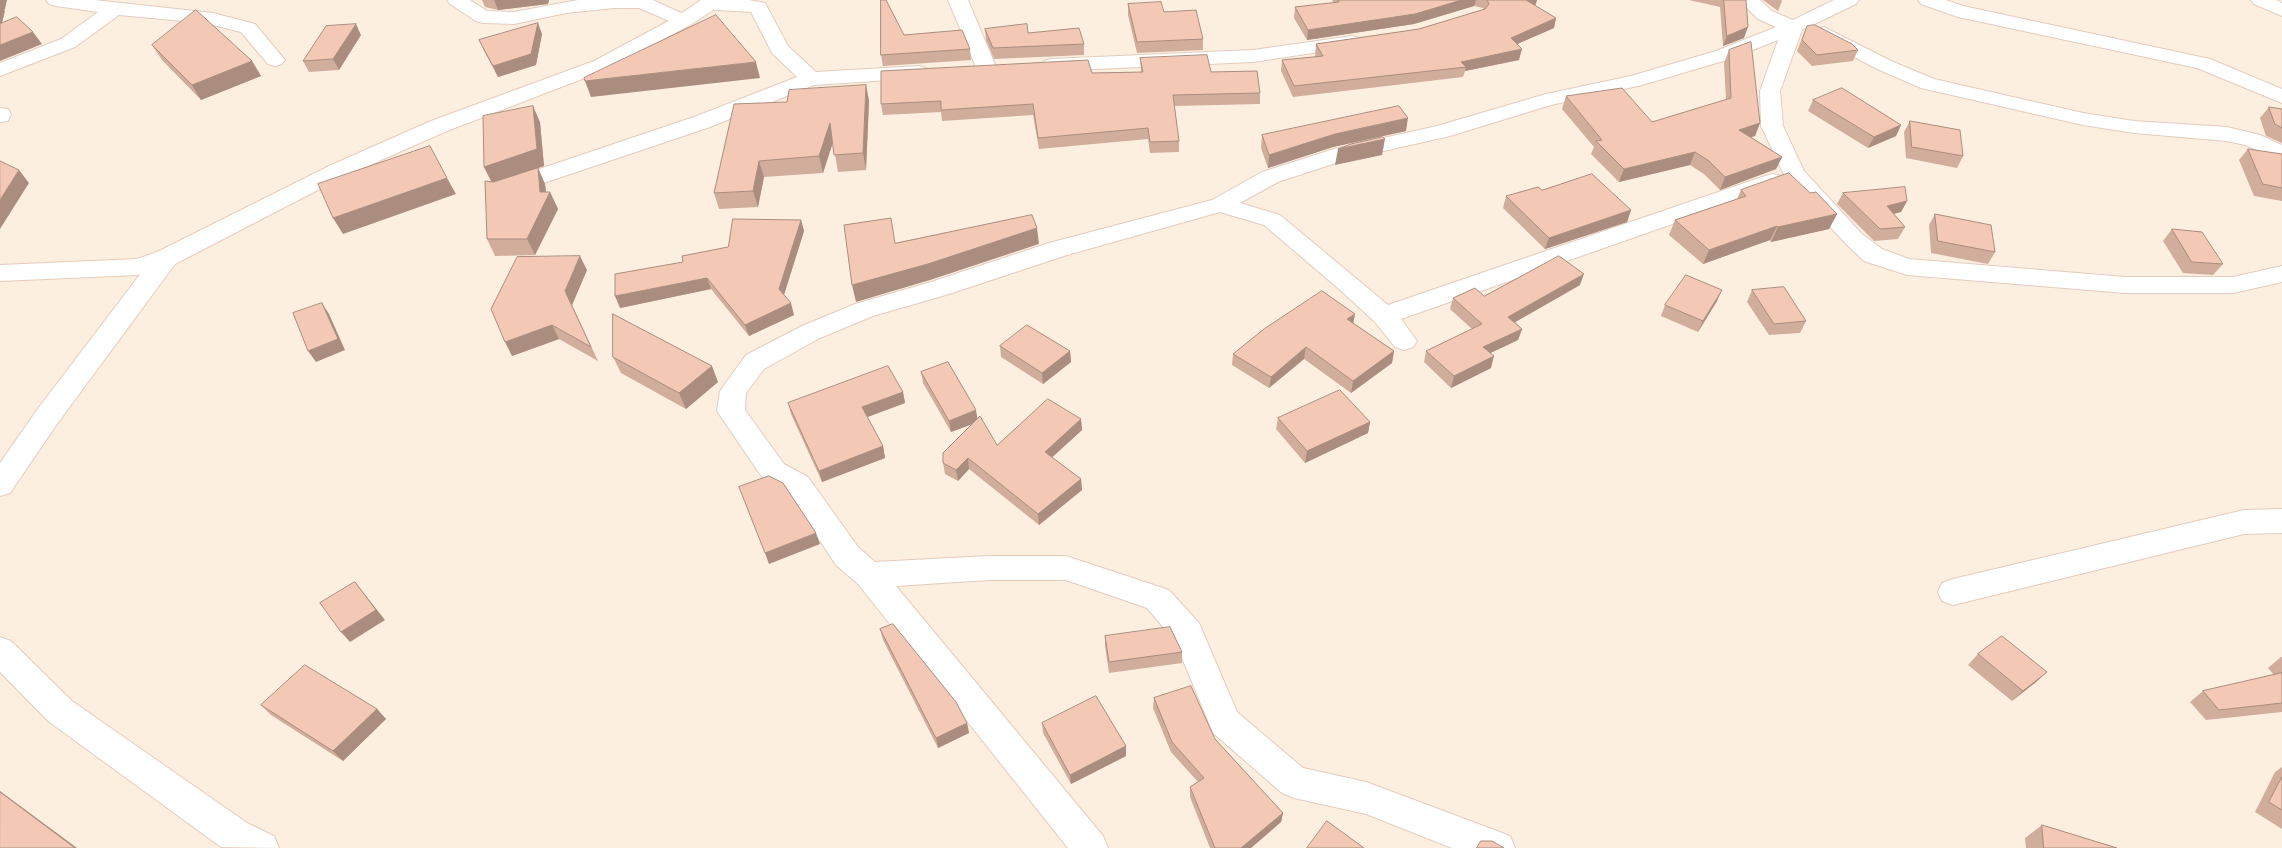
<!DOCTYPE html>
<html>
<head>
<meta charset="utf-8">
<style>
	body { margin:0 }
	canvas { display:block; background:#fdefdf }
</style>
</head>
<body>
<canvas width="2282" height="848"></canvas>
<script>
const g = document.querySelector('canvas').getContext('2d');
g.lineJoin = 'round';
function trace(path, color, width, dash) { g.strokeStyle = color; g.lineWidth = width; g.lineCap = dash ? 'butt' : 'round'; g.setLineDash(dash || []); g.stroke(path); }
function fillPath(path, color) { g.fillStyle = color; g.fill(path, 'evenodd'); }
const street = new Path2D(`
	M46,0h48l119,13 42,11 30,36 -3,4 -7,2 -7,-2 -27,-32 -36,-9 -86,-8 -44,32 -75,29v-13l61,-24 37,-27 -42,-6 -7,-2z
	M447,0h23l17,11 27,1 64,-12h75l37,17 3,4 -3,4 -7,2 -44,-19h-25l-48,5 -52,11 -31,-1 -7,-2 -26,-17z
	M705,0h44l16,3 23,43 28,26 103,-6 7,2 3,4 -3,4 -7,2 -105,7 -104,42 -196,66 -8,2 -8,-2 -3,-5 3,-5 196,-66 103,-40 -25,-24 -21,-41 -50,-3 -3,-4z
	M948,0h20l28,67 -3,4 -7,2 -7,-2 -3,-4z
	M1739,0h21l12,11 21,9 41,-20h25l-3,4 -54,26 -22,61 3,35 21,45 58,63 20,15 27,10 216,18h108l49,-11v16l-49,11h-108l-218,-18 -43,-14 -18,-17 -60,-65 -25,-53 -1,-35 18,-51 -48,19 -88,26 -91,20 -101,31 -102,23 -70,23 -38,21 40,12 108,90 377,-129 8,-2 8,2 3,5 -3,5 -380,133 16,22 -4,6 -9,3 -9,-3 -20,-25 -36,-33 -75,-64 -44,-13 -153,43 -118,39 -76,22 -53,22 -56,31 -18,24 -1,17 39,54 24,13 50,70 17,15 113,-6h78l103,34 30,33 38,89 66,56 63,14 131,49 13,5 5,12h-63l-86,-34 -72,-16 -12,-5 -69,-60 -38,-92 -28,-33 -81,-28h-78l-92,6 207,250 5,12h-40l-210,-264 -22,-19 -48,-72 -24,-13 -47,-69 3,-20 26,-36 56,-29 53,-22 76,-22 118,-39 163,-43 50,-28 72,-23 103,-23 109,-32 85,-18 85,-25 60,-24 -18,-8z
	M1918,0h28l17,6 247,53 72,30v14l-85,-35 -239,-51 -37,-13z
	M2251,0h25l6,3v13l-28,-12z
	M1824,27l67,34 43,18 149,34 51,8 93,6 33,8 22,10v15l-37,-15 -18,-4 -93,-8 -51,-8 -162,-37 -44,-19 -60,-32 -3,-4 3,-4z
	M1352,36l7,2 3,4 -3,4 -106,16 -202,9 -7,-2 -3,-4 3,-4 7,-2 202,-9z
	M0,108l8,1 3,5 -3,7 -8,1z
	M166,250l9,2 3,6 -3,6 -118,160 -47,69 -10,3v-33l37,-53 120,-158z
	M2282,509v24l-38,1 -291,71 -11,-4 -4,-9 4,-9 11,-4 291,-69z
	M0,637l11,4 61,60 175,122 27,13 5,12 -58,-1 -173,-126 -48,-49z`);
const secondary = new Path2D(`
	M701,0h20l-6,9 -25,16 -82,44 -161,62 -102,45 -170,88 -37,11 -138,6v-16l137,-6 20,-7 172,-86 102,-45 163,-60 82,-44z`);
trace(street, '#e3ccbe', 2);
trace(secondary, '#e8ccba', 2);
fillPath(street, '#fff');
fillPath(secondary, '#fff');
fillPath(new Path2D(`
	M482,0h67l-1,4 -50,6 -13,-3z
	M1332,0h205l-2,6 21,12 -2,10 -37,16 2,16 -54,11 -2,6 -170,20 -12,-26 1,-11 34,-3 -1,-2 1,-11 103,-15 65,-19 -1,-2 -9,-2 -60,18 -107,16 -13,-22 1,-11 38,-4z
	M1689,0h57l-2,38 -21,8 -3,-39z
	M1763,0h18l1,1 -4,10z
	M1128,4l36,8 39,27v11l-66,3 -9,-38z
	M1807,26l51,24 -5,11 -41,5 -15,-15z
	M985,29l43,4 56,11v11l-90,4 -8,-19z
	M542,34l-6,31 -38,12 -14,-26 -5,-11z
	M361,35l-22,35 -30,2 -6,-11z
	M904,35l66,14 1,11 -88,6 -2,-11z
	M152,45l100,16 9,15 -60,24 -39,-40z
	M1729,50l31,73 -5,13 -4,1 31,20 -6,12 -56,21 -16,-16 -14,-9 -71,17 -28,-28 3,-7 -32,-38 4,-13 86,26 74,-22 -2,-37z
	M1140,58l71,14 49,21v11l-86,2 5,35v11l-29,1 -2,-14 -109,10 -6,-34 -91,6 -1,-9 -58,3 -2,-11 211,-31 49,-1z
	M866,85l3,16 -3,69 -28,2 -5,-30 -10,31 -59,4 -6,30 -39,2 -5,-16z
	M1813,100l88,25 -5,11 -28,12 -60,-37z
	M2269,107l13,2v34l-16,-7 -6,-18z
	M1910,121l53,35 -6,12 -51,-10 -2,-26z
	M540,122l4,44 -32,10 26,-8 7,16 1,8h4l8,17 -23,46 -40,1 -8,-17 5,-57 -8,-15z
	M1406,131l-73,16 -65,21 -7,-20 1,-13z
	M2248,149l34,5v47l-28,-5 -15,-36z
	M1542,190l89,20 -4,12 -82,27 -42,-41 3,-12z
	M1741,190l69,3 27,21 -8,15 -58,13 -1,-2 -67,24 -34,-29 6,-15 62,-21z
	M1843,193l64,8 -6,11 -7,2 11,13 -7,12 -24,2 -37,-37z
	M1935,214l60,38 -7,12 -57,-11 -2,-28z
	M801,220l3,11 -20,64 10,20 -45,21 -38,-47 -91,19 108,-61z
	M2172,229l51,35 -10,11 -30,-2 -20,-32z
	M587,270l-15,35 26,56 -39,-22 -47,17z
	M1580,285l-65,37 7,7 -4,11 -28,13 1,15 -40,20 -27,-26 2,-11 46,-22 -22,-20 3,-11 31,-2z
	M1752,290l54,31 -6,12 -31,2 -22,-33z
	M1717,301l-19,31 -37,-16 4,-11z
	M1353,323l41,28 -2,12 -41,30 -47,-34 -35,29 -37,-23 1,-11z
	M1000,346l70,5 1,11 -28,22 -42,-27z
	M613,357l105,25 -32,27 -65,-36z
	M921,372l56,47 20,26 84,-26 1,11 -30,27 29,22 1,11 -43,35 -70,-56 -11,12 -13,-7 -2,-11 29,-39 -21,8 -28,-49z
	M903,392l2,11 -38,14 16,29 2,12 -63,24 -31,-68 -3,-11z
	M1278,418l92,4 -2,11 -63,30 -29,-34z
	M880,629l87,94 2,10 -31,15 -55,-108z
	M1105,636l77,16v11l-73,10 -4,-27z
	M1978,654l69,18 -11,10 -24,19 -44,-36z
	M2281,657h1v55l-76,8 -16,-18 13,-11 71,-16 -6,-7z
	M1154,698l61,41 68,74 -2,9 -30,26h-41l-20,-51v-10l8,-5 -27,-30 -18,-44z
	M261,705l116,4 9,10 -43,42 -72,-46z
	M1042,723l84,23v10l-55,28 -28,-51z
	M2282,767v62l-27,-17 20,-40z
	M2042,825l75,23h-91l-1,-10z`), '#d1ad9c');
fillPath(new Path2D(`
	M0,0h7l-2,9 -1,1 1,1 -5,20z
	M494,0h55l-1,4 -50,6z
	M1462,0h14l-2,6 -60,18 -107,16 1,-10z
	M1526,0h11l-2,6 -12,5z
	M1556,18l-2,10 -46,20 3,-10z
	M538,23l4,11 -6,31 -38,12 -5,-11z
	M356,24l5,11 -22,35 -6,-11z
	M1748,27l-4,11 -21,8 4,-10z
	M33,32l9,12 -42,17v-16z
	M1522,49l-3,11 -54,11 1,-4 -5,-5z
	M252,61l9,15 -60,24 -9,-15z
	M756,62l4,16 -169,19 -6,-16z
	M866,85l3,16 -3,69 -3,-17z
	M533,106l7,16 4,44 -52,17 -8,-16z
	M1408,118l-2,13 -73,16 -65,21 1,-13 66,-21z
	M830,123l4,16 -11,34 -4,-17z
	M1760,123l-5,13 -21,6 5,-12z
	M1901,125l-5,11 -28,12 6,-11z
	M1385,139l-3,16 -47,10 3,-16z
	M1695,152l-5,13 -71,17 5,-13z
	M1782,157l-6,12 -56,21 5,-13z
	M759,161l5,16 -6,30 -5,-16z
	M538,168l7,16 2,16 3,-8 8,17 -23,46 -8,-16 13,-47z
	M19,170l10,13 -29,46v-29z
	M447,178l9,16 -113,40 -10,-16z
	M1907,201l-6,11 -21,5 7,-11z
	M1631,210l-4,12 -82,27 4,-11z
	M1837,214l-8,15 -58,13 7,-15z
	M801,220l3,11 -22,70 -3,-12z
	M1777,226l-7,14 -67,24 6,-14z
	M1037,228l2,16 -109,36 -74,22 -4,-17z
	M580,256l7,14 -15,35 -7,-14z
	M1584,274l-4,11 -75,43 3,-11z
	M707,278l4,11 -91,19 -5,-12z
	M1722,290l-5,11 -19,31 5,-11z
	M322,303l7,11 16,36 -29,12 -8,-11z
	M791,303l3,12 -45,21 -4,-11z
	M1355,314l-2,11 -6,-6z
	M552,325l7,14 -47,17 -7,-14z
	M1522,329l-4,11 -38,18 3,-11z
	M1306,347l-2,12 -35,29 2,-11z
	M1070,351l1,11 -28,22 -1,-11z
	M1394,351l-2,12 -41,30 2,-12z
	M1494,356l-3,12 -40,20 3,-12z
	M712,366l6,16 -32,27 -7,-16z
	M903,392l2,11 -40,15 -3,-11z
	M976,410l2,12 -27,10 -2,-11z
	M1081,419l1,11 -36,33 -1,-11z
	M1370,422l-2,11 -63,30 2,-12z
	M883,446l2,12 -63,24 -3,-11z
	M968,458l1,11 -11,12 -2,-11z
	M1081,479l1,11 -43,35 -1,-11z
	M816,533l4,11 -51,20 -4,-11z
	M355,582l30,38 -35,22 -9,-10z
	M2047,672l-11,10 -24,19 11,-10z
	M377,709l9,10 -43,42 -10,-10z
	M967,723l2,10 -31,15 -2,-10z
	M1126,746v10l-55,28 -1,-9z
	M0,791l77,57h-2l-75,-56z
	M1283,813l-2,9 -30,26h-10z`), '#aa8d7f');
const building = new Path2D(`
	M881,0h5l18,35 58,-5 8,19 -89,6z
	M1338,0h124l-47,14 -107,16 -13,-23 44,-5z
	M1487,0h39l30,18 -45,20 11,11 -61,13 5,5 -172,19 -12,-26 41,-4 -7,-12 103,-15 66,-20 4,-5z
	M1724,0h22l2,27 -21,9z
	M1161,2l3,10 32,-2 7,29 -66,3 -9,-38z
	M196,10l56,51 -60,24 -40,-40z
	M716,15l40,47 -171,19 -1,-3z
	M17,17l16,15 -33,13v-21z
	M538,23l-7,31 -38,12 -14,-26z
	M356,24l-23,35 -30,2 23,-35z
	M1027,24l1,9 51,-5 5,16 -91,4 -8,-19z
	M1815,25l37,19 6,6 -41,5 -15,-15 5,-14z
	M1751,42l9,81 -21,7 43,27 -57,20 -16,-16 -14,-9 -71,17 -28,-28 6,-1 -36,-44 56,-8 30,34 79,-24 -2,-48z
	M1207,55l4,17 46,-1 3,22 -87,2 6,46 -29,1 -2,-14 -110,10 -5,-34 -92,6v-9l-60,3v-33l207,-11 4,13 51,-1 -3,-14z
	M866,85l-3,68 -29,2 -4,-32 -11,33 -60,5 -6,30 -39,2 20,-89 53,-2 2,-12z
	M1842,88l59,37 -27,12 -61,-37z
	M533,106l4,43 -53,18 -1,-51z
	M1399,106l9,12 -73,16 -66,21 -7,-20z
	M2269,107l13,2v19l-7,-4z
	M1910,121l50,9 3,26 -51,-9z
	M1383,137l2,2 -47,10 13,-5z
	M430,146l17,32 -114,40 -15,-34z
	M2248,149l34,5v34l-19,-4z
	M0,161l19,9 -19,30z
	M538,168l2,24h10l-23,47h-40l-2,-58 8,1z
	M1789,173l21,20 6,-1 21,22 -59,13 -1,-1 -68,24 -34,-30 71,-24 -5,-6z
	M1592,174l39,36 -82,28 -43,-42 32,-9 4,3z
	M1905,187l2,14 -20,5 18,21 -25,2 -37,-36z
	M1935,214l56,11 4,27 -57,-11z
	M1032,215l5,13 -109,36 -76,21 -8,-60 47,-7 4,25z
	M733,219l68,1 -22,69 12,14 -46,22 -38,-47 -92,18v-22l68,-12 -1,-6 46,-9z
	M2172,229l30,3 21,32 -31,-2z
	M580,256l-15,35 26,56 -39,-22 -47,17 -14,-33 26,-52z
	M1559,256l25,18 -76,43 14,12 -39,18 11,9 -40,20 -28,-25 56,-27 -29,-26 22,-10 9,8z
	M1686,275l36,15 -19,31 -38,-16z
	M1784,287l22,34 -32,3 -22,-34z
	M1322,291l33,23 -8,5 47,32 -41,30 -47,-34 -35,30 -38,-23 31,-25z
	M322,303l16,36 -30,12 -15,-38z
	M613,314l99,52 -33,27 -66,-36z
	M1027,325l43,26 -28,22 -42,-27z
	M948,362l28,48 -27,11 -28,-49z
	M888,366l15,26 -41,15 21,39 -64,25 -31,-68z
	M1340,390l30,32 -63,29 -29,-33z
	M1048,399l33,20 -36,33 36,27 -43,35 -70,-56 -12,12 -13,-7v-10l37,-37 17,29z
	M769,476l14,7 33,50 -51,20 -26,-66z
	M355,582l21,28 -35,22 -21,-29z
	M893,624l63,78 11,21 -31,15 -56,-109z
	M1170,627l12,25 -73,10 -4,-26z
	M2002,636l45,36 -24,19 -45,-37z
	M305,665l72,44 -44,42 -72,-46z
	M2282,673v30l-63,7 -16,-19z
	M1191,686l24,53 68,74 -42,35h-26l-25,-61 14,-9 -32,-36 -18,-44z
	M1096,696l30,50 -56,29 -28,-52z
	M2282,777v33l-13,-8z
	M0,792l75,56h-75z
	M1327,821l37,27h-57z
	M2042,825l75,23h-73z
	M1481,841h11l12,7h-27z`);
fillPath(building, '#f3c9b5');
trace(building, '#aa8d7f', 1);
</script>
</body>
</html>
